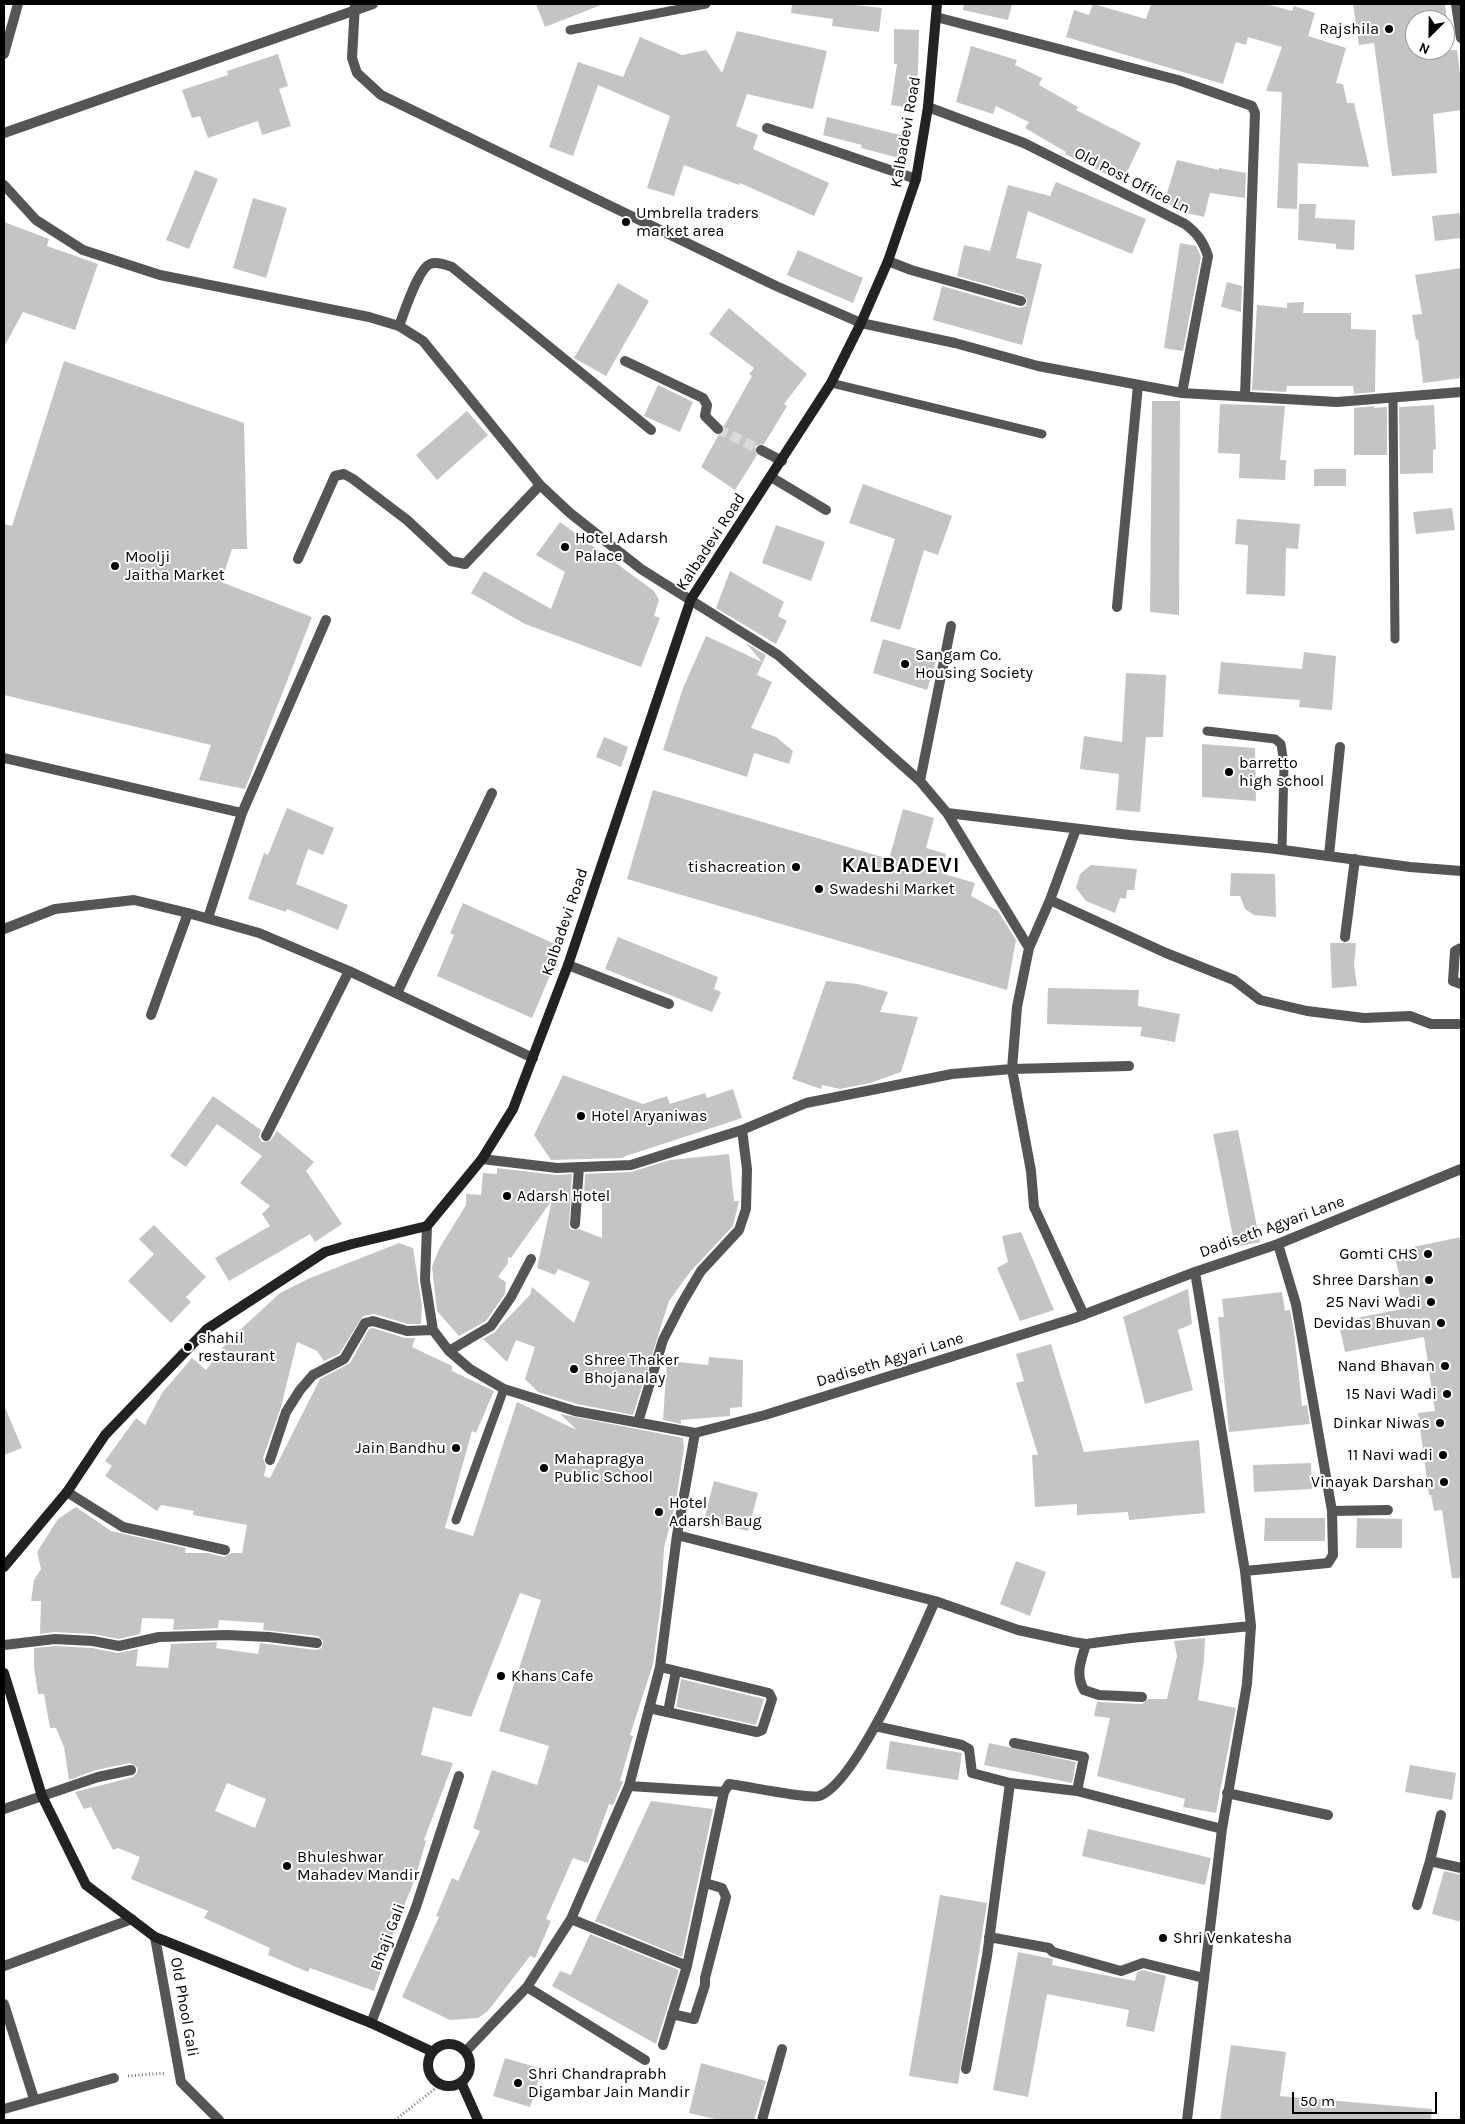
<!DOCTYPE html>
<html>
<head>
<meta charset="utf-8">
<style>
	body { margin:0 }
	#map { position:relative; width:1465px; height:2124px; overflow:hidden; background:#fff; font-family:Karla,sans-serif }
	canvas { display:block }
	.frame { position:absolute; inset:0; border:5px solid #000; pointer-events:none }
	.north { position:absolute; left:1405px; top:10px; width:50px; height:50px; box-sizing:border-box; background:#fff; border:1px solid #999; border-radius:50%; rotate:203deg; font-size:14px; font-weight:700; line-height:20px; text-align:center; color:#000 }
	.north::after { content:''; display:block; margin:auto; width:18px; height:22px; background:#000; clip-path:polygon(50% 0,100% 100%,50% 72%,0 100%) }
	.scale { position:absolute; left:1292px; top:2092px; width:145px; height:22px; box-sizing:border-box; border:2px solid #000; border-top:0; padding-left:6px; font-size:15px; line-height:18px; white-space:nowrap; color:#000; -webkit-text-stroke:4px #fff; paint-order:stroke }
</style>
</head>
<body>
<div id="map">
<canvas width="1465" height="2124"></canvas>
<div class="frame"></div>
<div class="north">N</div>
<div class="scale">50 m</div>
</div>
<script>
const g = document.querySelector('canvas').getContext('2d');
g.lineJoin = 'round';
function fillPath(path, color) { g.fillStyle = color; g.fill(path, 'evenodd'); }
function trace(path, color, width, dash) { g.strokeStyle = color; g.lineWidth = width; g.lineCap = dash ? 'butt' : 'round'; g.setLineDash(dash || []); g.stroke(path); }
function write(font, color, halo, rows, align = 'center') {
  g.font = font + ' Karla,sans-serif'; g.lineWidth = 4; g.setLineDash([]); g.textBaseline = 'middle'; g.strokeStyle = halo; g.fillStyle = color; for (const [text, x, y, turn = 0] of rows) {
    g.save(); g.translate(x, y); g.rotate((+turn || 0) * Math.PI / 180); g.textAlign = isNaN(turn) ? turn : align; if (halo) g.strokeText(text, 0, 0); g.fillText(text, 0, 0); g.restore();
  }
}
fillPath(new Path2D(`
	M536,4h65v1l-56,22z
	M792,4h55l35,4 -3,24 -47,-6 1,-7 -42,-6z
	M964,4h48l-4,16 -45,-10z
	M1093,4l53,15 5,-15h115l26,7 2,-5 21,7 -7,23 38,12 -10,35 7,1 4,19h7l15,64 -71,-4 -1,46 -20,-1 5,-116 -16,-1 16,-44 -34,-10 -2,8 -10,-3 -13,42 -157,-47 8,-27 15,5z
	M1353,4h92l2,16h-32v30h42l4,30v30l-28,4 4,59 -45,3 -18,-133 -15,2z
	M894,29l25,1 -1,42 -5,36 -22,-3 6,-41h-3z
	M737,31l90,20 -14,58 -66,-15 -11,32 22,9 -5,14 76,34 -15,33 -74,-33 -1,2 -55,-20 -10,31 -27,-8 23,-72 -72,-31 -25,71 -24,-9 29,-85 45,15 17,-40 42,18 24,-5 16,23z
	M971,46l46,14 -2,5 27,13 -3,7 39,22 -2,3 65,33 -19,39 -57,-28 1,-2 -41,-24 4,-6 -33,-16 -3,8 -37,-12z
	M278,54l10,32 -9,3 12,37 -29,9 -4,-14 -50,17 -8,-22 -8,2 -10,-28 46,-15 -1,-4z
	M827,117l81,20 -5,22 -42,-11 1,-3 -39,-10z
	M1177,160l42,10v-2l27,5 -1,25 -35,-5 -6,24 -21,-5 1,-3 -20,-6z
	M195,170l23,9 -29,70 -23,-9z
	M1056,182l90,37 -14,35 -104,-43 -12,47 26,6 -20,81 -89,-25 9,-34 77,22 7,-2 1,-7 -4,-4 -66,-19 7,-31 26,6 18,-66 42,11z
	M253,198l34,10 -21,70 -33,-10z
	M1299,204h17l-1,14 40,2 -1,30 -18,-1v-5l-38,-4z
	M1461,213v25l-26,3 -3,-25z
	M4,222l45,17 -2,7 51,18 -23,66 -52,-18 -19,35z
	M1180,243l16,3 5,11 -18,94 -19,-3z
	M798,250l65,28 -10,25 -66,-28z
	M1461,268v110l-38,5 -5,-44 -2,1 -4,-25 10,-1 -7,-39z
	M1227,282l15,4 -1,26 -20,-5z
	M618,283l31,18 -43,75 -32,-18z
	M1304,302l-1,11h48v16l25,1 -1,62 -21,2 -1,-8h-66l-1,6 -34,-2 5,-85 30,3v-5z
	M729,308l78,66 -23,30 3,2 -23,38 -9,2 2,9 -22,35 -34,-23 17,-31 6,-5v-5l28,-50 -3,-2 5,-6 -45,-34z
	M64,361l180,62 3,126h-15l-11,33 91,35 -67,172 -46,-9 12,-35 -207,-50v-171l8,2z
	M658,385l35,17 -13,30 -36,-16z
	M1152,401h28l-1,214 -29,-3z
	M1220,404l65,2 -5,54h6l-1,20 -46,-2 1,-24 -22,-1z
	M1434,405l2,44 -3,1v23l-33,1 -1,-67z
	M1374,406v2l13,-1v48h-33v-47z
	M467,411l21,24 -51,45 -21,-25z
	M1314,469h32v17h-32z
	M863,484l89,32 -14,39 -14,-5 -24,80 -30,-9 25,-82 -46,-16z
	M1452,508l3,22 -39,4 -3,-22z
	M1237,519l63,5 -2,25 -12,-1 -1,48 -39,-2 2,-49 -13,-1z
	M560,522l94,69 5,9 -5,16 6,2 -19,49 -116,-43 -54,-31 13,-22 67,38 14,-37 -29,-17z
	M776,525l49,17 -14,39 -49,-18z
	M730,571l54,31 -6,14 9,5 -11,23 -60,-36z
	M706,636l56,26 -16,-19 20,12 -9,20 15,7 -21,46 25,9 17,14 -4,13 -35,-11 -7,24 -84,-27 20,-62z
	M883,639l55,16 -11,35 -54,-17z
	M1304,652l32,4 -4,54 -33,-3 1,-7 -82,-6 3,-32 81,7z
	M1126,673l40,2 -3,62h-17l-6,75 -24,-2 3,-36 -39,-5 4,-33 38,6z
	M604,737l24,10 -7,20 -25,-10z
	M1202,744l53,4 1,53 -54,-4z
	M653,790l236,69 14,-50 31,9 -8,30 20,6 -5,19 34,10 -4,13 27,15 18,29 -9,50 -380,-111z
	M287,808l47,20 -11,27 -15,-6 -12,35 52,21 -10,25 -51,-21 -1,3 -38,-13 16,-46 4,2z
	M1091,865l46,4 -3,21h-7l-1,9 -6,-1 -5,15 -29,-12 -10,-13 4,-14z
	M1231,873l44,1 1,43 -22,-2 -9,-6 -5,-13h-10z
	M463,903l99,44 -30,71 -95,-42 17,-41 -4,-2z
	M618,937l100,40 -4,12 7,3 -9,20 -107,-43z
	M1330,943h26l-2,22 3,21 -25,2z
	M826,981l32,3 30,8 -8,20 38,5 -17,55 -31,11 -30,6 -18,-4 -1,4 -29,-10z
	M1048,988l91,2 -1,16 42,8 -5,28 -35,-6 2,-9 -95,-3z
	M563,1075l80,29 24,-8 3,8 35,-11 2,5 26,-9 9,29 -119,39 1,1 -73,2 -17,-25z
	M213,1096l48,34 -2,7 3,5 8,-1 7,-10 37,31 -8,9 36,53 -27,18 -5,-8 -81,47 -14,-23 55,-32 -8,-12 8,-8 -30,-23 22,-27 -45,-32 -31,43 -16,-11z
	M1238,1130l22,112 -25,5 -22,-113z
	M729,1154l5,47h5l-6,25 -43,46 -21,29 -36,114 -56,-11 -39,-12 -13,-13 10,-32 -19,-7 -9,22 -24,-23 12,-7 7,-9 -1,2 29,-30 2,-8 42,36 16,-41 -32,-13 -3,6 -18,-7 15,-68 -41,58 -3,-1v6l-10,14 8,5 -1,12 -19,27 -27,15 -22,-25 -5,-44 7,-18 27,-44v-11l15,1 2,-22 14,1v-6l59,7 16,-1 -3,53 3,3 7,-1 23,9v-39h-18l1,-25 46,-2 39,-12z
	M154,1225l52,52 -20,20 5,5 -20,21 -43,-42 26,-27 -15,-15z
	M1021,1232l33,78 -34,11 -23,-53 11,-6 -6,-26z
	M1461,1237v341h-9l-10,-68 -8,1 -3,-16h-2l-11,-82 17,-2 -11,-74 -79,15 -5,-23 13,-2 -2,-8 51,-10 -6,-34h3l-5,-24z
	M399,1243l14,5 9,58 -1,18h-13l-34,-10 -11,2 -24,38 -15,7 -7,-10 -20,-9 -16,65 -18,51 3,8 -2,10 6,2 50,-99 30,-16 19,-34 4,-1 32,10h10l-3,9 40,19v5l42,20 -18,42 -4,-2 -27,97 28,8 44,-134 60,28 -17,-16 123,24 1,10 -8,53 -12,47 -3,54 -8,62 -23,71 3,1 -13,45h3l-1,3 -9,21 -4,-1 -21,59 -15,-5 -27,61 5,2 -16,37 -5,-2 -42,55 -10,7 -28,2 -48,-23 37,-80 -3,-1 16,-38 6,3 22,-50 -7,-3 19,-58 45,15 12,-39 -50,-15 42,-131 -21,-7 -49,124 -38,-10 -12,48 32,8 -29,77 2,1 -11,38 -20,49 -21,63 -64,-23 -2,4 -40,-17 2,-7 -66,-30 4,-7 -77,-32 9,-22 -22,-9 -5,2 -22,-43 -7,2 -9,-17 58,-15 4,-4 1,-5 -8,-5 -34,7 -27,10 -5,-33 -8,-19h-6l-6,-34h-6l-4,-27v-19l21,-2 37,2 26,5 20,-4 -2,17 32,2 3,-24 46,-2 -1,6 42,6 2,-11 56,7 6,-2 1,-7 -5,-5 -55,-6 1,-7 -45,-3 -1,8 -45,2 1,-11 -32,-1 -2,16 -21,5 -26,-5 -38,-2 -15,2 1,-33h-10l3,-21 7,-11 -4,-17 21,-33 18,-12 35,24 75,17 -1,5h23l16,4 7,-4h11l5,-28 -54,-10 1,-4 -33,-6 -4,6 -52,-35 7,-10 -7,-5 31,-43 9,7 17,-32 30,-35 14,12 21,-28 53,-49 30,-15zM227,1783l39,16 -11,29 -40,-17z
	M1188,1289l4,35 -14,6 15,60 -48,14 -22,-87z
	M1282,1292l3,19 5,-1 4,21 8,75 5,-1 3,19 -81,8 -11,-115h6l-2,-18z
	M1051,1344l33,108 115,-12 6,73 -76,7 -1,-8 -51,3v-11l-42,3 -3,-52h6l-22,-72 8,-2 -8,-27z
	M709,1357l34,3 -1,47 -12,1v8l-49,4v4l-18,-4 4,-59 41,4z
	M4,1405l18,43 -18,7z
	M1311,1463l1,26 -58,3 -1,-27z
	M714,1481l44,12 -10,38 -44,-11z
	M1265,1518h60v23h-61z
	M1357,1518l45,1v29h-46z
	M1016,1561l30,11 -16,44 -30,-12z
	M1205,1638l-1,22 -6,40 38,8 -20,105 -33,-6 2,-8 -88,-23 13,-58 -16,-2 3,-14 45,2 6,-5h19l10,-43 -3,-15z
	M681,1679l83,20 -8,26 -80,-18z
	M890,1741l72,12 -4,27 -72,-11z
	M989,1743l87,19 -4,21 -88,-18z
	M1410,1765l46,8 -4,27 -47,-8z
	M651,1801l62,8 -31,148 -87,-36z
	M1088,1829l123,29 -6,27 -123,-29z
	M1444,1871l17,4v47l-29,-8z
	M940,1895l47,8 -29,181 -49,-8z
	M590,1934l89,36 -23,74 -104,-58 8,-15 11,4z
	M1018,1952l35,7 -1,6 83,16 2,-9 6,-2 23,6 -12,56 -28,-6 3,-16 -82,-16 -19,103 -35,-7z
	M1231,2045l55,7 -6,44 152,13 -1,11h-211z
	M505,2058l37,11 -12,38 -37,-11z
	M701,2063l65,18 -12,39h-35l-30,-7z`), '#c4c4c4');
trace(new Path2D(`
	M718,429l43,21`), '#d9d9d9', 10, [10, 5]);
trace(new Path2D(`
	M128,2076l38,-3
	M395,2120l46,-36`), '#777', 3, [1, 2.5]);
trace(new Path2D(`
	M570,30l136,-26
	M831,383l211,51
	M1393,398l2,241
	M1207,731l68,8 6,5 3,20 -2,86
	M456,1520l48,-131`), '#555', 9);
trace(new Path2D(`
	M355,4l-3,54 5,15 24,22 395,191 85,37 94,20 83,23 144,27 155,9 124,-10
	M936,17l242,63 74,26 3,7 -10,283
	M4,54l14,-50
	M928,107l96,36 161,81c12,9 18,17 23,32l-26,137
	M767,128l149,51
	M4,185l32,35 47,30 77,25 209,42 30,9 24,15 117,144 30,28 71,56 137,86 142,126 27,32 82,135
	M888,261l23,9 110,31
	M399,326c5,-13 19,-57 31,-62 7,-3 16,1 22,3l199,163
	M625,361l78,37 4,7 -2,11 13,13
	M761,450l21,11
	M771,477l55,33
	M298,559l37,-83 9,-2 9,5 54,41 44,41 14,3 75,-79
	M1117,607l21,-222
	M4,758l238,55
	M920,781l31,-155
	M947,813l183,22 138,13 142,19 51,4
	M1076,829l-26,71 -21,48 -12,59 -5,62 19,102 3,36 50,108
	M1329,855l11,-108
	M1050,900l116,53 68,27 26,20 47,11 57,7 46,-2 21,8h30
	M208,918l34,-105 84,-193
	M4,929l51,-20 79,-9 54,13 71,20 90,38 184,87
	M1345,937l10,-78
	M1461,948l-6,3 -2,30 8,3
	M568,965l101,39
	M397,993l95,-200
	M151,1015l37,-102
	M266,1136l83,-165
	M482,1159l75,9 74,-3 111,-35 64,-27 146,-29 60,-5 117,-3
	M575,1224l4,-57
	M427,1226l-2,54 8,50 16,21 21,18 34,20 71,22 120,22 70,-18 310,-97 120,-46 83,-28 183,-75
	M449,1351l42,-25 20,-29 20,-38
	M638,1422l25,-82 19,-37 19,-32 38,-41 7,-21 1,-40 -5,-39
	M270,1460l16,-48 14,-22 13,-15 31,-16 21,-36 8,-2 34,10 26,-1
	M67,1492l56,35 102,23
	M1332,1511l56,-1
	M677,1535l258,66 83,29 55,12 13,2 45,-6 120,-12
	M1245,1571l83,-8 5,-8 -1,-44 -36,-207 -18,-60
	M1086,1644c-5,17 -11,30 -2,46l15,5 43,2
	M4,1645l51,-6 38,2 26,5 40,-9 68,-2 42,2 48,6
	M649,1708l108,24 5,-2 10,-31 -3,-6 -109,-26
	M668,1712l8,-41
	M875,1726l87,19 7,4 3,24 38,10
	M1014,1743l70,14 -7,34
	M629,1786l95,6 5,-8c17,2 78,15 90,12 37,-12 99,-156 116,-195
	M1227,1793l101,22
	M4,1809l94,-32 33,-7
	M1430,1861l11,-46
	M1417,1905l13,-44 31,7
	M571,1919l116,47
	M155,1937l26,145 38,38
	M989,1937l60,11 4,4 68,19 22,-8 61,15
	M4,1966l128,-47
	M527,1987l118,73
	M4,2004l30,95
	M672,2014l22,5 11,-34v-7l21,-81 -4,-9 -17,-5
	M371,2023l45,-116 43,-131
	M663,2045l24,-79 37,-174
	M466,2051l61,-64 44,-68 58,-133 31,-119 17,-132 18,-102
	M966,2069l21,-113 23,-173 67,8 145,38
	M4,2109l110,-31
	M762,2120l20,-71
	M1187,2120l35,-291 25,-145 4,-58 -6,-55 -50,-299`), '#555', 10);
trace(new Path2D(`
	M1456,4l5,34
	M4,133l369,-129`), '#555', 10);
trace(new Path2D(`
	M4,1567l63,-75 38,-57 102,-106 118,-77 27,-8 75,-18 55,-67 31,-50 55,-144 123,-366 140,-216 30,-60 27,-62 28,-82 12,-72 9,-103
	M4,1673l38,123 44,89 69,52 216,86 62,29
	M428 2065a21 21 0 1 1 42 0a21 21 0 1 1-42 0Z
	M461,2082l17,38`), '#222', 10);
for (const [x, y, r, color] of [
	[1389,29,5,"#000"],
	[626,222,5,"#000"],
	[565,547,5,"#000"],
	[115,566,5,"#000"],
	[905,664,5,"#000"],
	[1229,772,5,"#000"],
	[796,867,5,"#000"],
	[819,889,5,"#000"],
	[581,1116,5,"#000"],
	[507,1196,5,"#000"],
	[1428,1254,5,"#000"],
	[1429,1280,5,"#000"],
	[1431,1302,5,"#000"],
	[1441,1323,5,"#000"],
	[188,1347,5,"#000"],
	[1445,1366,5,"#000"],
	[574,1369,5,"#000"],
	[1447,1394,5,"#000"],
	[1440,1423,5,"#000"],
	[456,1448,5,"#000"],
	[1443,1455,5,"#000"],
	[544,1468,5,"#000"],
	[1444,1482,5,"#000"],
	[659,1512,5,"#000"],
	[501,1676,5,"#000"],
	[287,1866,5,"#000"],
	[1163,1938,5,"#000"],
	[518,2083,5,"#000"]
]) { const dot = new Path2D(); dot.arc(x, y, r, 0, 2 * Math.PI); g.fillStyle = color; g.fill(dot); trace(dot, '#fff', 2); }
write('16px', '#000', '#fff', [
	["Rajshila",1379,29,"right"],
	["Umbrella traders",636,213],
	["market area",636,231],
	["Hotel Adarsh",575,538],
	["Palace",575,556],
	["Moolji",125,557],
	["Jaitha Market",125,575],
	["Sangam Co.",915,655],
	["Housing Society",915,673],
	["barretto",1239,763],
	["high school",1239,781],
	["tishacreation",786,867,"right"],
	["Swadeshi Market",829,889],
	["Hotel Aryaniwas",591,1116],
	["Adarsh Hotel",517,1196],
	["Gomti CHS",1418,1254,"right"],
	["Shree Darshan",1419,1280,"right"],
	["25 Navi Wadi",1421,1302,"right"],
	["Devidas Bhuvan",1431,1323,"right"],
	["shahil",198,1338],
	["restaurant",198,1356],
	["Shree Thaker",584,1360],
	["Bhojanalay",584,1378],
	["Nand Bhavan",1435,1366,"right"],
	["15 Navi Wadi",1437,1394,"right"],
	["Dinkar Niwas",1430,1423,"right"],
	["Jain Bandhu",446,1448,"right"],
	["11 Navi wadi",1433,1455,"right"],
	["Mahapragya",554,1459],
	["Public School",554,1477],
	["Vinayak Darshan",1434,1482,"right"],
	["Hotel",669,1503],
	["Adarsh Baug",669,1521],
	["Khans Cafe",511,1676],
	["Bhuleshwar",297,1857],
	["Mahadev Mandir",297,1875],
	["Shri Venkatesha",1173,1938],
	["Shri Chandraprabh",528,2074],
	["Digambar Jain Mandir",528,2092]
], 'left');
write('16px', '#000', '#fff', [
	["Kalbadevi Road",906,132,-80],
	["Old Post Office Ln",1132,181,27],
	["Kalbadevi Road",711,542,-57],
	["Kalbadevi Road",565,922,-71],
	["Dadiseth Agyari Lane",1272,1227,-20],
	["Dadiseth Agyari Lane",890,1360,-17],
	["Bhaji Gali",388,1937,-69],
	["Old Phool Gali",184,2007,80]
]);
g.letterSpacing = '1px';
write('bold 21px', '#000', '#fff', [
	["KALBADEVI",901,866]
]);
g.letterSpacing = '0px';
</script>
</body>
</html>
